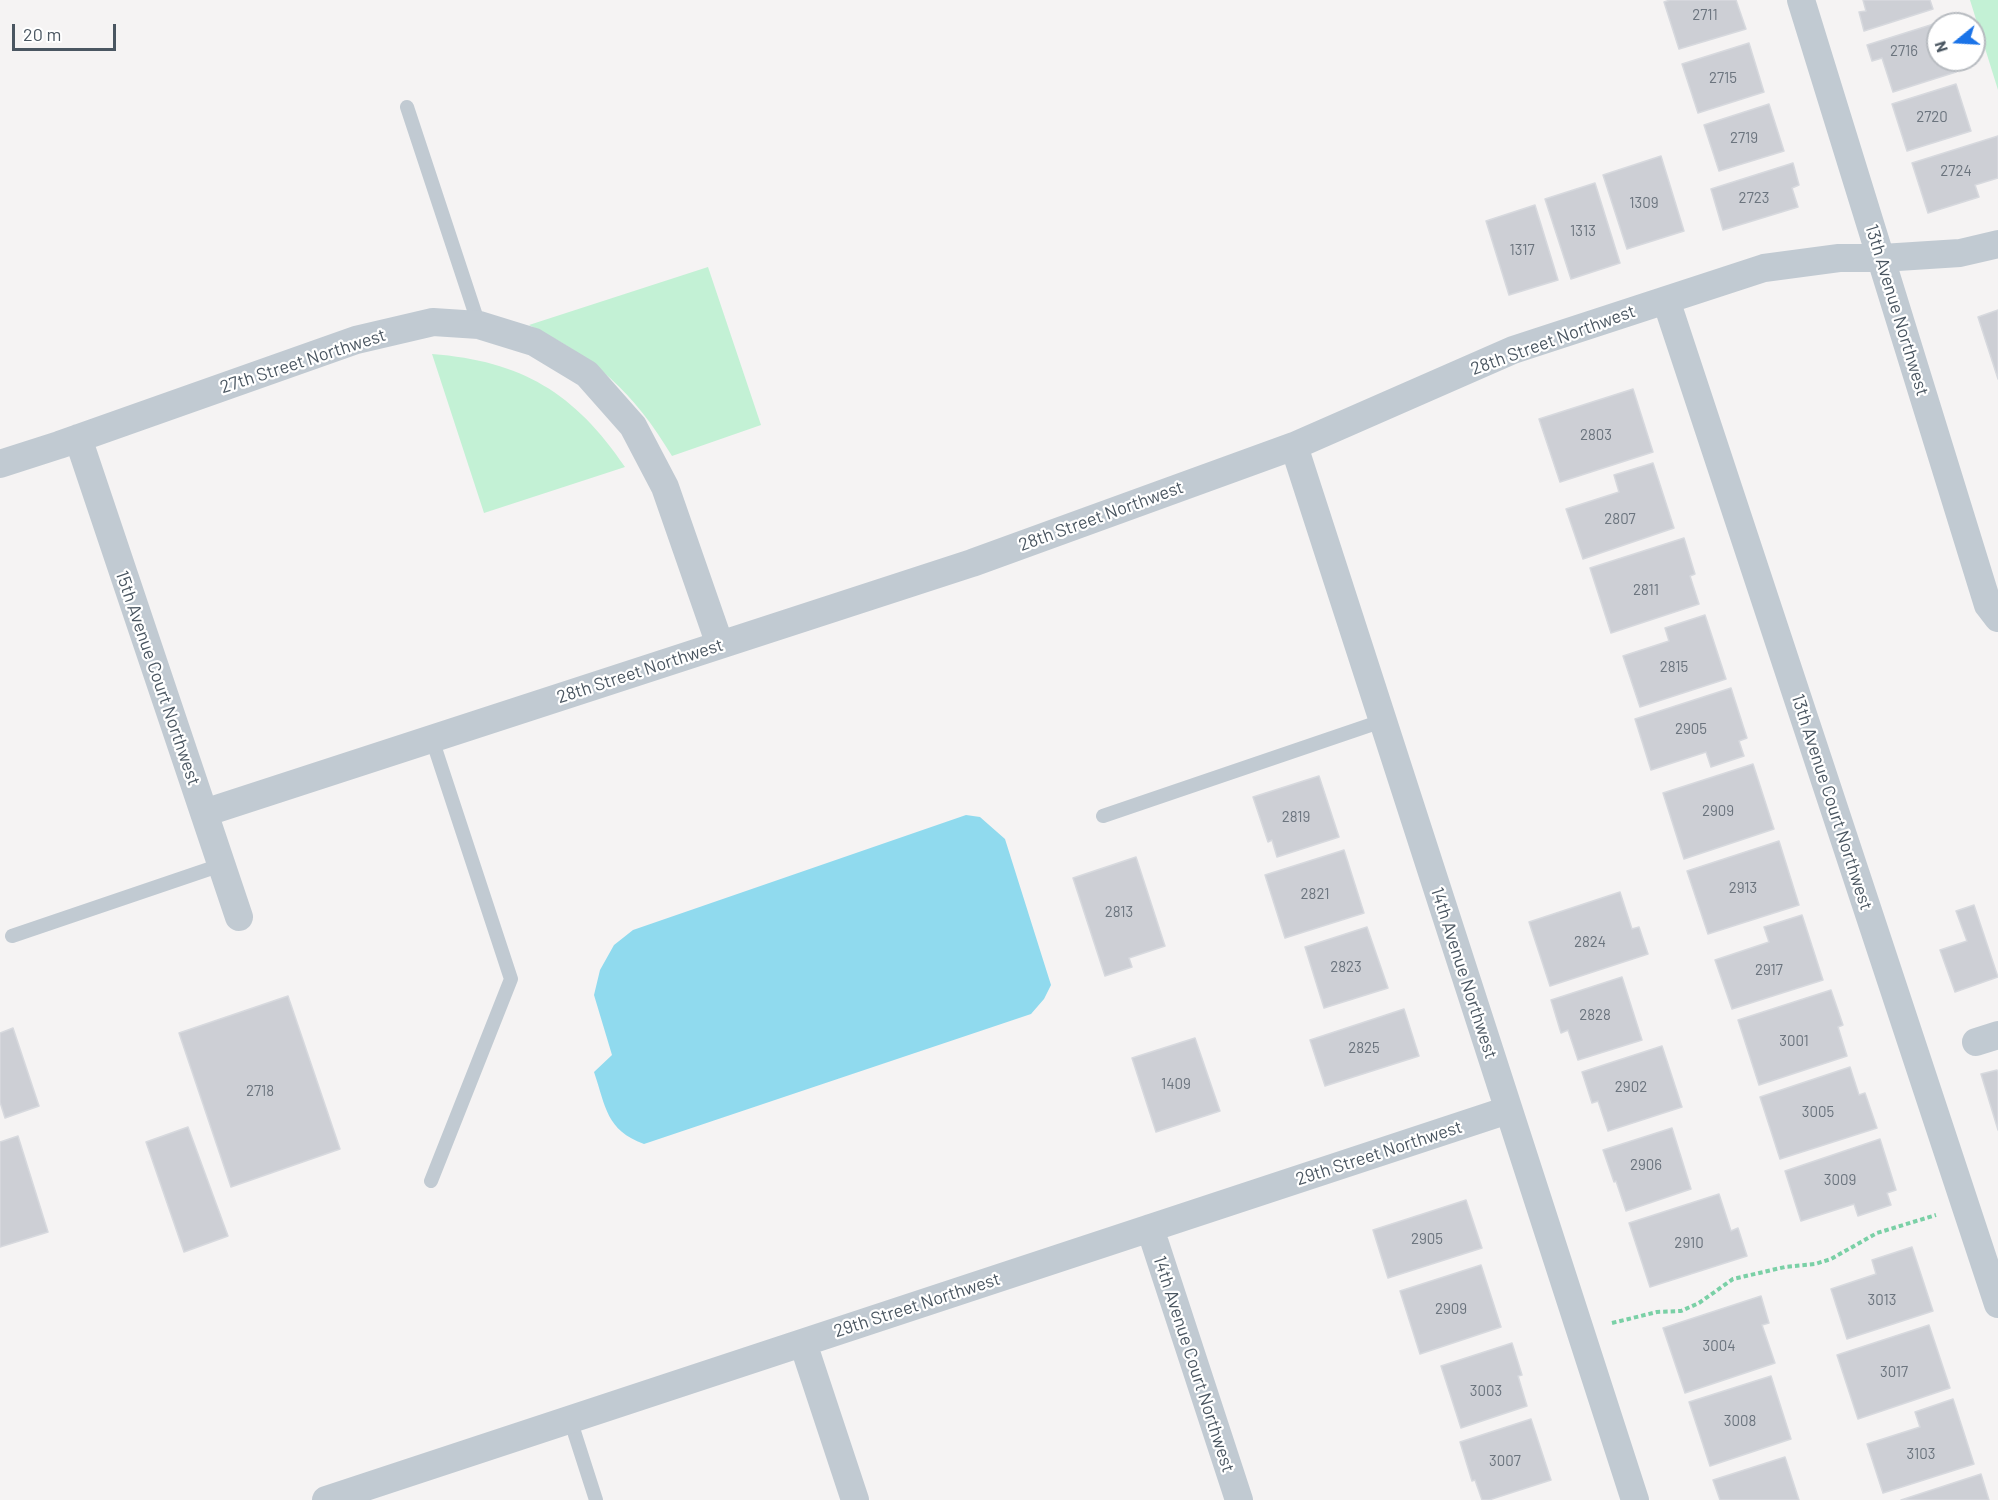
<!DOCTYPE html>
<html>
<head>
<meta charset="utf-8">
<style>
	body { margin:0 }
	#map { position:relative; width:1998px; height:1500px; overflow:hidden; background:#f5f3f3; font-family:Barlow,sans-serif }
	canvas { display:block }
	.north { position:absolute; left:1926px; top:12px; width:60px; height:60px; box-sizing:border-box; background:#fff; border:2px solid #b7bbc0; border-radius:50%; rotate:252deg; font-size:16px; font-weight:700; line-height:24px; text-align:center; color:#4a5661 }
	.north::after { content:''; display:block; margin:auto; width:21px; height:27px; background:#1a73e8; clip-path:polygon(50% 0,100% 100%,50% 72%,0 100%) }
	.scale { position:absolute; left:12px; top:24px; width:104px; height:27px; box-sizing:border-box; border:3px solid #4a5661; border-top:0; padding-left:8px; font-size:18px; line-height:21px; white-space:nowrap; color:#4a5661; -webkit-text-stroke:4px #fff; paint-order:stroke }
</style>
</head>
<body>
<div id="map">
<canvas width="1998" height="1500"></canvas>
<div class="north">N</div>
<div class="scale">20 m</div>
</div>
<script>
const g = document.querySelector('canvas').getContext('2d');
g.lineJoin = 'round';
function fillPath(path, color) { g.fillStyle = color; g.fill(path, 'evenodd'); }
function trace(path, color, width, dash) { g.strokeStyle = color; g.lineWidth = width; g.lineCap = dash ? 'butt' : 'round'; g.setLineDash(dash || []); g.stroke(path); }
function write(font, color, halo, rows, align = 'center') {
  g.font = font + ' Barlow,sans-serif'; g.lineWidth = 4.5; g.setLineDash([]); g.textBaseline = 'middle'; g.strokeStyle = halo; g.fillStyle = color; for (const [text, x, y, turn = 0] of rows) {
    g.save(); g.translate(x, y); g.rotate((+turn || 0) * Math.PI / 180); g.textAlign = isNaN(turn) ? turn : align; if (halo) g.strokeText(text, 0, 0); g.fillText(text, 0, 0); g.restore();
  }
}
fillPath(new Path2D(`
	M1970,0h28v90z
	M708,267l53,158 -89,31c-39,-65 -77,-98 -143,-131z
	M432,354c90,7 143,39 193,113l-141,46z`), '#c3f1d5');
fillPath(new Path2D(`
	M966,815l14,2 25,22 46,146 -7,14 -13,15 -387,130c-38,-14 -38,-37 -50,-72l18,-17 -18,-60 6,-25 14,-25 19,-15z`), '#90daee');
const building = new Path2D(`
	M1670,0h66l10,29 -67,20 -15,-47z
	M1863,0h67l3,9 -69,22 -5,-19 7,-1z
	M1940,22v2h-2v36h14l4,12 -63,20 -11,-34 -10,3 -5,-16z
	M1749,43l15,49 -66,21 -16,-49z
	M1956,84l15,47 -64,20 -15,-47z
	M1769,104l15,47 -65,20 -15,-46z
	M1998,136v42l-23,7 4,12 -51,16 -16,-50z
	M1661,156l23,75 -57,18 -24,-74z
	M1793,163l6,22 -7,3 6,19 -75,23 -12,-41z
	M1595,183l25,80 -49,16 -26,-80z
	M1535,205l23,75 -49,15 -23,-74z
	M1998,310v69l-20,-62z
	M1633,389l20,63 -93,30 -21,-63z
	M1653,463l21,65 -91,31 -17,-50 53,-17 -5,-17z
	M1684,538l11,36 -5,2 9,28 -88,29 -21,-65z
	M1705,615l21,64 -86,28 -17,-51 46,-15 -4,-13z
	M1731,688l16,50 -8,3 5,15 -33,11 -5,-15 -55,18 -16,-51z
	M1753,764l21,65 -90,30 -21,-66z
	M1319,776l20,61 -62,20 -5,-17 -4,2 -15,-45z
	M1779,841l20,64 -91,29 -21,-63z
	M1344,850l20,63 -79,25 -20,-63z
	M1136,857l29,89 -36,12 3,9 -27,9 -32,-98z
	M1620,892l12,37 7,-2 9,27 -98,32 -21,-64z
	M1974,905l24,72 -43,15 -15,-42 27,-9 -11,-30z
	M1802,915l21,65 -91,29 -17,-49 54,-18 -5,-15z
	M1367,927l21,61 -64,20 -19,-61z
	M1622,977l20,63 -64,20 -10,-30 -7,3 -10,-33z
	M1831,990l12,35 -5,2 9,29 -88,29 -21,-65z
	M288,996l52,153 -109,38 -52,-154z
	M1404,1009l15,47 -94,30 -15,-46z
	M13,1028l26,78 -34,12 -5,-16v-69z
	M1195,1038l25,73 -64,21 -24,-74z
	M1662,1046l20,61 -74,24 -10,-30 -6,2 -10,-31z
	M1850,1067l9,28 6,-2 12,35 -97,31 -20,-62z
	M1997,1070l1,3v57l-17,-56z
	M188,1127l40,109 -44,16 -38,-110z
	M1672,1128l19,61 -65,22 -10,-30 -2,1 -11,-32z
	M18,1136l30,96 -48,15v-105z
	M1880,1139l16,51 -9,3 4,12 -33,11 -4,-12 -53,17 -16,-50z
	M1719,1194l12,37 7,-3 9,28 -97,31 -21,-64z
	M1466,1200l16,48 -94,30 -15,-48z
	M1912,1247l21,64 -86,28 -16,-50 45,-15 -4,-14z
	M1481,1265l20,62 -81,27 -20,-63z
	M1761,1296l8,27 -7,2 13,38 -90,30 -22,-65z
	M1929,1325l21,63 -92,31 -21,-64z
	M1512,1343l10,32 -4,1 9,30 -66,22 -20,-62z
	M1771,1376l20,63 -81,27 -21,-64z
	M1953,1399l21,65 -91,29 -16,-49 53,-17 -5,-15z
	M1531,1419l20,61 -62,20h-7l-7,-20 -3,1 -12,-39z
	M1785,1457l14,43h-79l-7,-20z
	M1981,1474l8,26h-88z`);
fillPath(building, '#cdcfd5');
trace(building, '#d7d9de', 1.5);
trace(new Path2D(`
	M1612,1323l45,-11 24,-1 18,-8 34,-24 52,-12 30,-3 16,-5 46,-26 59,-18`), '#7ad0a6', 4, [4.5, 3]);
trace(new Path2D(`
	M407,107l72,218
	M1103,816l279,-95
	M12,936l209,-71
	M431,1181l80,-202 -79,-240
	M570,1419l26,81`), '#c1cad2', 14);
trace(new Path2D(`
	M1801,0l187,605 10,13
	M1666,300l332,1004
	M78,438l161,479
	M1294,446l341,1054
	M0,464l59,-19 297,-105 77,-18 46,3 55,17 53,32 46,52 32,61 55,158
	M204,813l768,-250 322,-117 219,-96 251,-82 75,-10h43l78,-5 38,-9
	M1976,1042l22,-7
	M1150,1228l89,272
	M803,1343l52,157
	M326,1500l1182,-390`), '#c1cad2', 28);
write('15px', '#6b747e', null, [
	["2711",1705,15],
	["2716",1904,51],
	["2715",1723,78],
	["2720",1932,117],
	["2719",1744,138],
	["2724",1956,171],
	["2723",1754,198],
	["1309",1644,203],
	["1313",1583,231],
	["1317",1522,250],
	["2803",1596,435],
	["2807",1620,519],
	["2811",1646,590],
	["2815",1674,667],
	["2905",1691,729],
	["2909",1718,811],
	["2819",1296,817],
	["2913",1743,888],
	["2821",1315,894],
	["2813",1119,912],
	["2824",1590,942],
	["2823",1346,967],
	["2917",1769,970],
	["2828",1595,1015],
	["3001",1794,1041],
	["2825",1364,1048],
	["1409",1176,1084],
	["2902",1631,1087],
	["2718",260,1091],
	["3005",1818,1112],
	["2906",1646,1165],
	["3009",1840,1180],
	["2905",1427,1239],
	["2910",1689,1243],
	["3013",1882,1300],
	["2909",1451,1309],
	["3004",1719,1346],
	["3017",1894,1372],
	["3003",1486,1391],
	["3008",1740,1421],
	["3103",1921,1454],
	["3007",1505,1461]
]);
write('18px', '#4a5661', '#fff', [
	["13th Avenue Northwest",1897,310,73],
	["28th Street Northwest",1553,340,-20],
	["27th Street Northwest",303,361,-18],
	["28th Street Northwest",1101,516,-20],
	["28th Street Northwest",640,671,-18],
	["15th Avenue Court Northwest",158,678,71],
	["13th Avenue Court Northwest",1832,802,72],
	["14th Avenue Northwest",1464,973,72],
	["29th Street Northwest",1379,1153,-18],
	["29th Street Northwest",917,1305,-18],
	["14th Avenue Court Northwest",1194,1364,72]
]);
</script>
</body>
</html>
